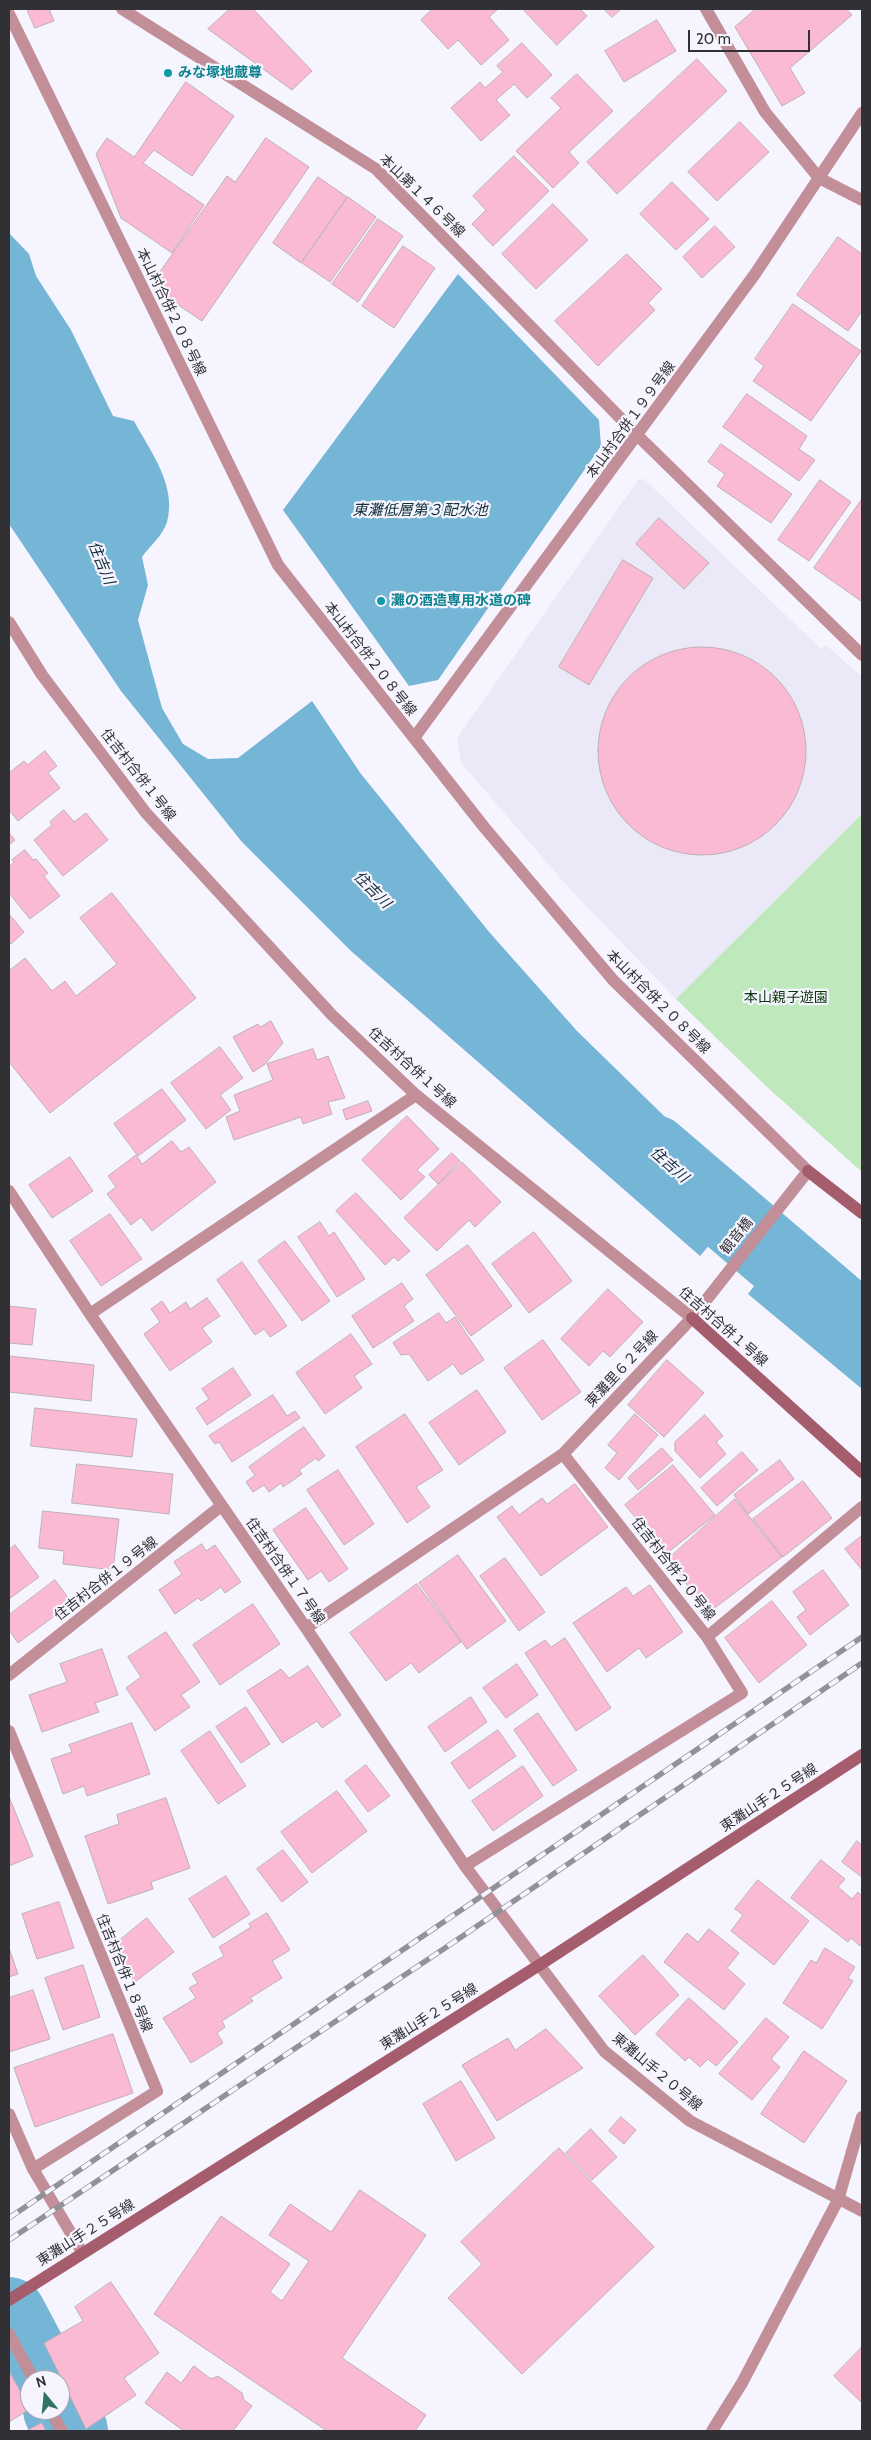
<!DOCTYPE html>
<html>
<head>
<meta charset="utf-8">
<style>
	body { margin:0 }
	#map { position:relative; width:871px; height:2440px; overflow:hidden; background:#f6f4fe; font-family:Cabin,sans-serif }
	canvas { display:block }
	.frame { position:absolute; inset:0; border:10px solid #313035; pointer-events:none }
	.north { position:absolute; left:20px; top:2370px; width:50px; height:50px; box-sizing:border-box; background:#f6f4fe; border:1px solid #a7a6ae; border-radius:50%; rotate:343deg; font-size:14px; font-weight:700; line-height:20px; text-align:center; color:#313035 }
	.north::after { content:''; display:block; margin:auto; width:18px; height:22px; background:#307467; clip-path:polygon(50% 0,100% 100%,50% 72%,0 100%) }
	.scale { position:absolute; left:688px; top:30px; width:122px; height:22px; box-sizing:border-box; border:2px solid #313035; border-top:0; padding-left:6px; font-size:15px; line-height:18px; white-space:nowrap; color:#313035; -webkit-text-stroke:4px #f6f4fe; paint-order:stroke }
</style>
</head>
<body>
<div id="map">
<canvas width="871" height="2440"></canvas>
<div class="frame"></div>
<div class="north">N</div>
<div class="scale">20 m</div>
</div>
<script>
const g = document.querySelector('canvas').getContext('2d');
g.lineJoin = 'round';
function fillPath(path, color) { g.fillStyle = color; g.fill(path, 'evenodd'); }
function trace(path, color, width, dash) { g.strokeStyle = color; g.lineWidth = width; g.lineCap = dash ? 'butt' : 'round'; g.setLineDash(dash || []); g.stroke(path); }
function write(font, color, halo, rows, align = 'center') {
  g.font = font + ' Cabin,"Noto Sans JP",sans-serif'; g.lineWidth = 4.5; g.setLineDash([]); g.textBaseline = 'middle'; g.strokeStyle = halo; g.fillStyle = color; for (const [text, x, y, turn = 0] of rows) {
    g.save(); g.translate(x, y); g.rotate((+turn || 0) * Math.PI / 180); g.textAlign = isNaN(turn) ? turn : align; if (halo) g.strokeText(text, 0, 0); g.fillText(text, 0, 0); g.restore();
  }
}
fillPath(new Path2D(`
	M644,479l177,170 5,-4 36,32v137l-186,185 -107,-111 -108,-125 -4,-25 181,-258z`), '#ebe8f8');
fillPath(new Path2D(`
	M862,814v358l-96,-86 -90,-87z`), '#bfe8bc');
fillPath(new Path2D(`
	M9,233l20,21 7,22 35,54 42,86 21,5c16,30 43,64 33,101 -4,13 -17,24 -25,35l6,28 -10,35 24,88 21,36 25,15 30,-1 74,-57 49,73 129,159 87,98 124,121 52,42 -53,62 -349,-305 -109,-109 -121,-151 -112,-167z
	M458,274l141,146 2,26 -163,234 -29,6 -126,-176z
	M797,1230l65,55v104l-114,-95z`), '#75b5d5');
trace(new Path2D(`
	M654,1152l208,178
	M9,2314l35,66
	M60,2410l11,21`), '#75b5d5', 74);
const building = new Path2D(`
	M27,9h22l5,12 -19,7z
	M230,9h23l59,62 -20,19 -84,-61z
	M433,9h65l-9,8 20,23 -28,25 -23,-25 -10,9 -27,-29z
	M523,9h57l7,7 -30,29z
	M604,9h17l-9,8z
	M756,9h90l6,6 -62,53 15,25 -23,13 -47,-79z
	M657,20l19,31 -52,31 -19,-31z
	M522,43l30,32 -25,23 -13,-14 -18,16 14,15 -29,26 -30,-33 29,-26 5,6 18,-16 -6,-6z
	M697,59l30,32 -110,103 -30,-32z
	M577,74l36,37 -44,41 10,11 -26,25 -37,-37 45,-43 -10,-10z
	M186,82l48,34 -42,60 -38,-26 -11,13 61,42 -32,48 -51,-35 -25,-64 11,-16 27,19z
	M740,122l29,30 -52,49 -29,-29z
	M266,138l43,29 -107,154 -52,-35 77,-110 8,6z
	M514,156l35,35 -56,55 -21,-22 14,-14 -13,-14z
	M318,177l29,20 -46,66 -28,-20z
	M672,182l37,37 -33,31 -36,-36z
	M348,197l28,20 -46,65 -28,-19z
	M553,204l35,36 -52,49 -34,-35z
	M378,219l25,17 -45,66 -26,-18z
	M715,226l20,21 -33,31 -19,-21z
	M838,237l24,17v57l-14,20 -51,-36z
	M403,246l32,22 -41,60 -32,-22z
	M627,254l35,35 -14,14 7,7 -57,56 -43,-45z
	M793,304l68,47 -50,70 -58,-40 11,-15 -9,-7z
	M747,394l60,42 -8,13 16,11 -16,21 -76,-54z
	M721,444l71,50 -21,29 -54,-37 8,-12 -17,-12z
	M820,480l31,22 -42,59 -31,-21z
	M862,499v101l-1,1 -47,-33z
	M659,518l50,45 -25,26 -48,-45z
	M623,560l30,18 -64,107 -30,-18z
	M598 751a104 104 0 1 1 208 0a104 104 0 1 1-208 0Z
	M45,751l12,15 -9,7 12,15 -42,33 -9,-11v-37l15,-12 3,4z
	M64,810l10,12 12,-9 22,27 -45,36 -29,-36 18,-15 -2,-3z
	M9,833l6,7 -6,5z
	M25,850l8,10 3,-1 12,14 -4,3 16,20 -30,23 -21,-26v-26l5,-5 -2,-2z
	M112,893l84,105 -146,115 -41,-51v-91l16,-13 27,33 13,-10 11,15 41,-32 -37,-46z
	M9,914l15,18 -13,12 -2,-3z
	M271,1021l12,22 -19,22 -11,7 -20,-35 25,-13 2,3z
	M220,1047l23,31 -23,17 11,15 -25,19 -35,-46z
	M313,1049l4,11 11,-4 17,42 -17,4 4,12 -29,10 -2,-7 -67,23 -8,-23 14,-6 -6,-16 39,-15 -6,-16z
	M162,1089l24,31 -48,36 -24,-32z
	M368,1101l4,10 -26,9 -3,-10z
	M407,1116l32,33 -22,21 8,7 -24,23 -39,-40z
	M172,1141l9,11 8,-5 27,35 -64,49 -11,-14 -10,8 -24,-31 9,-7 -8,-11 28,-21 6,9z
	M452,1153l8,8 -22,23 -9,-9z
	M70,1157l23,34 -41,27 -23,-33z
	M462,1162l39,40 -26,25 -6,-7 -32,31 -33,-33z
	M356,1193l54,58 -12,10 -4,-4 -9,8 -49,-54z
	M110,1214l32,45 -41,27 -31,-45z
	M320,1222l9,14 5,-4 31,47 -28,18 -39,-60z
	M534,1232l38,49 -43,32 -37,-49z
	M285,1241l45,60 -28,20 -44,-60z
	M468,1245l44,61 -41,30 -45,-61z
	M242,1262l45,64 -17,11 -6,-8 -9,6 -38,-55z
	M402,1283l11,16 -9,7 10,15 -41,27 -21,-32z
	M608,1289l35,33 -33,35 -7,-6 -14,15 -28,-27z
	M207,1298l13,18 -18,12 10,14 -42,29 -26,-37 16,-12 -9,-13 11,-8 8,12 16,-11 4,7z
	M9,1306l27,3 -4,36 -23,-2z
	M439,1313l7,10 9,-6 29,43 -23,15 -8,-11 -25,17 -19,-27 -8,1 -8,-12z
	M351,1334l21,30 -18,12 8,12 -37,26 -29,-41z
	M543,1340l38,52 -39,28 -38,-52z
	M9,1356l85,9 -3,36 -82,-9z
	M667,1360l37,33 -40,44 -36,-32z
	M233,1368l18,27 -44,30 -11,-17 13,-9 -7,-10z
	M477,1390l29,42 -47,33 -30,-42z
	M273,1395l14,21 8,-5 5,7 -68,44 -13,-20 -4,2 -6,-8z
	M35,1408l102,11 -5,38 -101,-11z
	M405,1414l38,56 -27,17 14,20 -23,16 -51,-76z
	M635,1414l23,21 -39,45 -14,-12 12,-15 -9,-8z
	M705,1415l18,21 -7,6 10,12 -26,24 -25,-27v-9z
	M304,1427l21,29 -7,5 -2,-3 -17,12 3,4 -19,13 -2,-4 -12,9 -5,-7 -11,7 -7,-10 9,-7 -6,-8z
	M662,1448l11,12 -35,30 -10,-12z
	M742,1452l16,18 -41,36 -16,-18z
	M780,1460l14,19 -46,35 -14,-19z
	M77,1464l96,10 -4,40 -97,-11z
	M673,1465l42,50 -49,39 -41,-49z
	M338,1470l36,54 -30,21 -37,-55z
	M803,1481l29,37 -49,39 -30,-38z
	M575,1484l33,43 -67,49 -44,-59 15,-11 7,9 23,-17 5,6z
	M735,1499l47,58 -74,56 -40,-54z
	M306,1508l42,61 -19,13 -8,-11 -13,9 -35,-50z
	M43,1511l76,8 -6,51 -50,-6 1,-13 -25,-3z
	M862,1536v34l-17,-21z
	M202,1544l4,7 9,-6 26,37 -16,11 -4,-6 -20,14 -3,-3 -23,16 -16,-24 23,-16 -8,-12z
	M15,1545l24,32 -30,22v-49z
	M458,1555l48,66 -39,28 -48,-66z
	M505,1558l40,54 -26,19 -39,-55z
	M823,1570l26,35 -39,30 -13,-18 9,-7 -13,-18z
	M55,1580l17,23 -54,40 -9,-13v-15z
	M417,1584l44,58 -42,31 -8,-10 -25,18 -36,-48z
	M650,1585l33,47 -37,26 -7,-10 -32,24 -34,-49 53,-36 7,9z
	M772,1601l35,44 -48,38 -34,-45z
	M253,1604l27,40 -60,41 -27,-40z
	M166,1632l34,50 -19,13 9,12 -35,24 -29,-43 15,-11 -13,-20z
	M565,1638l46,70 -35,23 -51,-78 20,-13 6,7z
	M102,1649l16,46 -23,8 4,9 -57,20 -13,-37 38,-13 -7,-18z
	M517,1664l21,31 -32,23 -23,-30z
	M308,1666l33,49 -19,13 -5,-7 -35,22 -35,-52 34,-22 8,9z
	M471,1697l16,25 -42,30 -17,-25z
	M246,1707l24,37 -29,19 -25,-36z
	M538,1713l39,57 -24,16 -39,-56z
	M132,1723l18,51 -63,22 -3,-10 -21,8 -12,-35 21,-7 -3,-7z
	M498,1730l18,26 -47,33 -18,-26z
	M210,1731l36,55 -28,18 -37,-53z
	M366,1765l24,31 -22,16 -23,-31z
	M523,1766l20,30 -50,35 -21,-30z
	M337,1791l30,40 -55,42 -31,-41z
	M166,1798l24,70 -39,14 2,7 -45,15 -23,-68 34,-12 -2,-9z
	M10,1799l23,57 -24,10v-66z
	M857,1841l5,4v32l-20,-15z
	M283,1850l25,32 -26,20 -25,-33z
	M821,1860l24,19 -7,8 14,12 6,-7 4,4v47l-2,3 -9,-8 -3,4 -57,-44z
	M226,1876l24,38 -37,24 -24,-39z
	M758,1880l51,41 -35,44 -43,-34 12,-16 -8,-6z
	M59,1902l15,46 -37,11 -15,-45z
	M267,1913l23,37 -18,11 10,17 -32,20 3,3 -31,20 3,6 -8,6 6,10 -32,20 -28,-45 33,-20 -7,-10 9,-5 -6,-9 32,-18 -5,-9 32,-20 -2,-3z
	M147,1918l27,34 -39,30 -26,-33z
	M709,1929l30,24 -12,15 18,16 -21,26 -60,-48 23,-29 11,9z
	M9,1948l9,26 -9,3z
	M825,1948l30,19 -7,11 5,3 -31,48 -39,-26 28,-43 5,3z
	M643,1955l36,40 -44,40 -36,-39z
	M83,1965l17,52 -37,13 -18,-52z
	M33,1990l17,49 -41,13v-54z
	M689,1998l49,44 -22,24 -8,-7 -8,8 -11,-10 -4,4 -29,-27z
	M766,2018l23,19 -18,22 9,8 -28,33 -33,-26z
	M546,2029l37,39 -86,53 -35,-56 46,-27 7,12z
	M113,2034l20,59 -98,34 -21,-59z
	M804,2051l43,30 -43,62 -43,-29z
	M461,2081l34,57 -39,23 -33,-57z
	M621,2117l15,13 -12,14 -15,-13z
	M591,2129l26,28 -25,23 -26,-27z
	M559,2148l95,99 -132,127 -74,-76 34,-34 -21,-22z
	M360,2190l66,45 -84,123 84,57 -11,16h-88l-173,-117 67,-98 69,48 -20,28 12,9 27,-40 -40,-26 21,-31 41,28z
	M111,2282l48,71 -35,25 12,17 -50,34 -42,-86 39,-22 -8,-14z
	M862,2347v56l-28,-27z
	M194,2366l17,13 7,-3 24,17 2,7 8,6 -19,25h-49l-39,-28 22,-31 14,11z
	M9,2371l21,38 -21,13z
	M42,2423l4,8h-20z`);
fillPath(building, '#fbbad3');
trace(building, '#beb0b5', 1);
trace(new Path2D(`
	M638,436l224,219`), '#c28f99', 12);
trace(new Path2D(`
	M122,9l254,160 262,267
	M706,9l59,103 54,66 43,22
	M9,14l269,551 206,262 129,153 195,191 -116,147 -129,136
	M9,622l33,53 104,138 186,202 84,80 276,223
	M414,738l341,-464 107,-161
	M9,1191l81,123 216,314 159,238 139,185 86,70 172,90
	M90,1314l326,-219
	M306,1628l257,-174 144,183 35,56 -277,173
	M707,1637l155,-130
	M9,1675l212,-169
	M9,1731l148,360 -124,78
	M9,2114l24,55 49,83
	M9,2334l25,46
	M50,2410l12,21
	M712,2431l30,-48 96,-183 24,-83`), '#c28f99', 12);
trace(new Path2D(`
	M808,1171l54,42
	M692,1318l170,154
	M9,2300l532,-336 321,-209`), '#a55d6d', 12);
const rail = new Path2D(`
	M9,2218l853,-581
	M9,2240l439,-294 414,-283`);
trace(rail, '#929198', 5.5);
trace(rail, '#f6f4fe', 4, [11]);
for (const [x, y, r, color] of [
	[168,73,5,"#0f9aa8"],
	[381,601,5,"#0f9aa8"]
]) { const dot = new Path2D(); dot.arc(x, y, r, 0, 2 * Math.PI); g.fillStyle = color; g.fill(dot); trace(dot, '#f6f4fe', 2); }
write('bold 14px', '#0d838f', '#f6f4fe', [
	["みな塚地蔵尊",178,73],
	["灘の酒造専用水道の碑",391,601]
], 'left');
write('14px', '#313035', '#f6f4fe', [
	["本山第１４６号線",422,196,44],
	["本山村合併２０８号線",171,312,64],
	["本山村合併１９９号線",631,420,-54],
	["本山村合併２０８号線",370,659,52],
	["住吉村合併１号線",138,775,52],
	["本山村合併２０８号線",658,1002,45],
	["住吉村合併１号線",412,1068,42],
	["観音橋",737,1236,-51],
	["住吉村合併１号線",723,1327,41],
	["東灘里６２号線",622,1369,-47],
	["住吉村合併２０号線",673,1569,52],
	["住吉村合併１７号線",285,1571,55],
	["住吉村合併１９号線",106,1579,-38],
	["東灘山手２５号線",769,1798,-33],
	["住吉村合併１８号線",124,1973,68],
	["東灘山手２５号線",429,2017,-32],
	["東灘山手２０号線",657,2072,40],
	["東灘山手２５号線",86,2233,-32]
]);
write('14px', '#093709', '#f6f4fe', [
	["本山親子遊園",786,998]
]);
write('italic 15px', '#0f2e3b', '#f6f4fe', [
	["東灘低層第３配水池",420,511],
	["住吉川",101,563,67],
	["住吉川",372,890,45],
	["住吉川",669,1165,41]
]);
</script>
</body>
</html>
